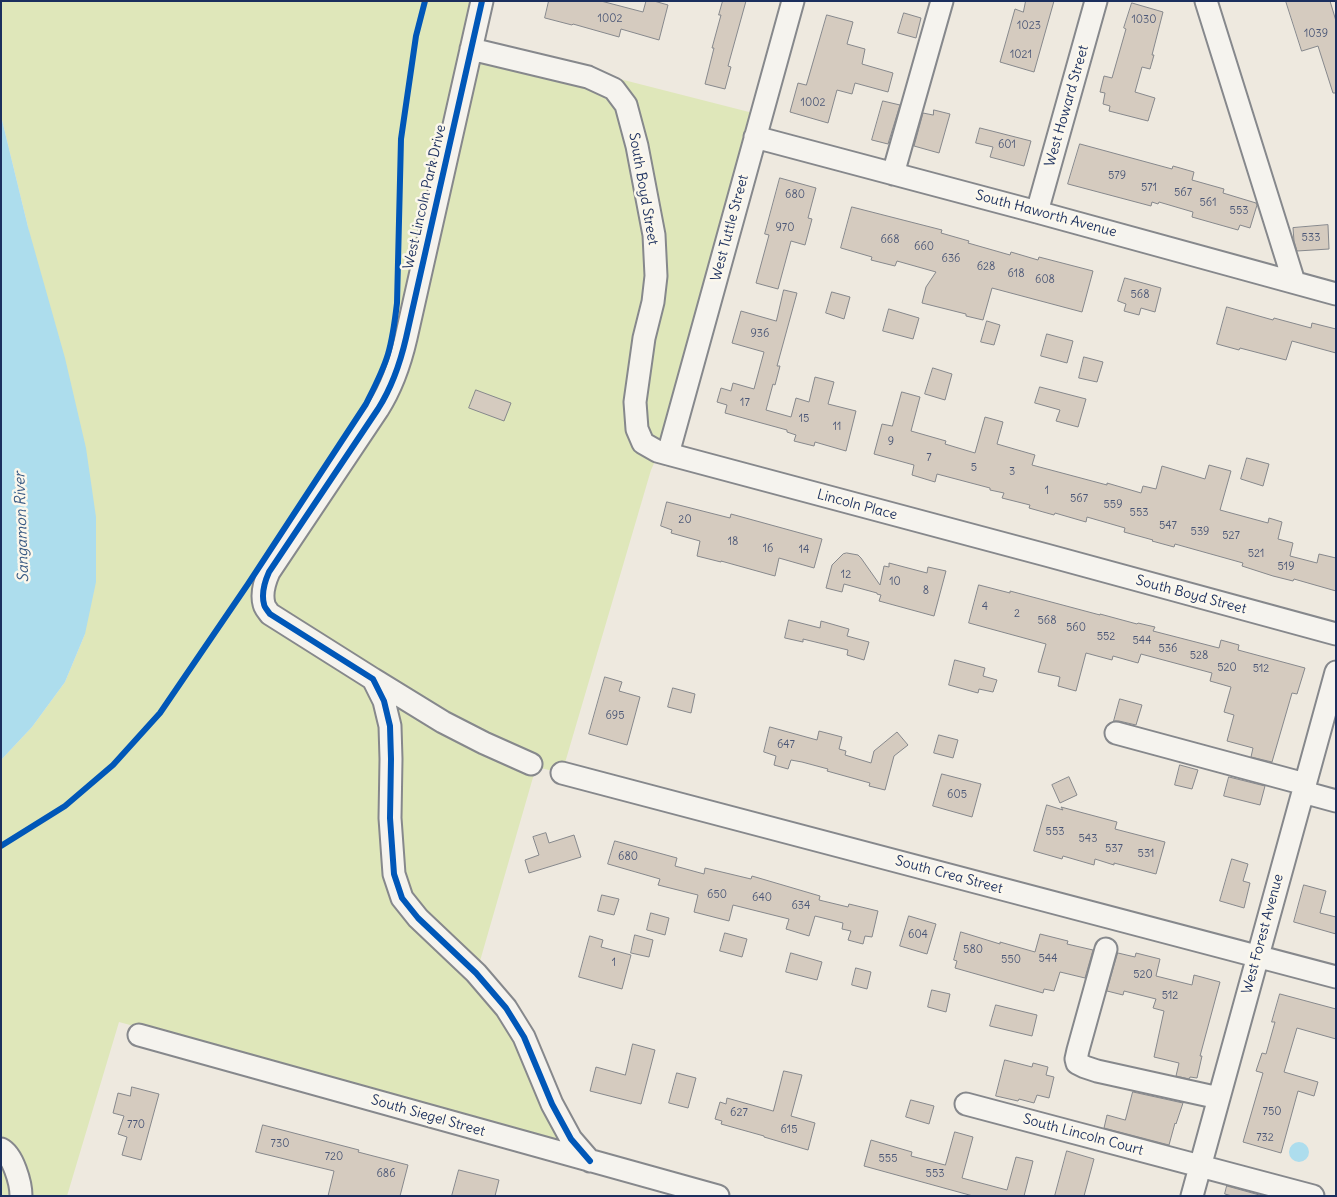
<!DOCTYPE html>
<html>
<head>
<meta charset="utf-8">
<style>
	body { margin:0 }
	#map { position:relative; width:1337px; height:1197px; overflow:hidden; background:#eee9df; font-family:Delius,sans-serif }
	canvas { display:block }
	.frame { position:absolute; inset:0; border:2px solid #1b2f5e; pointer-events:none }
</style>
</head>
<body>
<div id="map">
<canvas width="1337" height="1197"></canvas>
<div class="frame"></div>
</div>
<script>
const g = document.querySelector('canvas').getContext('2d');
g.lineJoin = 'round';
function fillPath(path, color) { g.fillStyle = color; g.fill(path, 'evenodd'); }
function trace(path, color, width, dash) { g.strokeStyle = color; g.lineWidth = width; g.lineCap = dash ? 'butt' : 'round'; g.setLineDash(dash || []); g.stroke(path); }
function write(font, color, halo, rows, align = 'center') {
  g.font = font + ' Delius,sans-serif'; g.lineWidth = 5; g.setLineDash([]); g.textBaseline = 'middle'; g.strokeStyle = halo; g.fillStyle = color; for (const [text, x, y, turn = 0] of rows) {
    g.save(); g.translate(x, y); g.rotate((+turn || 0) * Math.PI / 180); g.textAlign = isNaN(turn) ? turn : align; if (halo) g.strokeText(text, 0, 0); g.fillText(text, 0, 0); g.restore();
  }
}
fillPath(new Path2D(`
	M1,1h471l-9,38 290,74 -90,331 -12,26 -89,303 -26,-6 -56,194 27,32 22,38 50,100 14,20 -474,-129 -52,174h-66v-436l31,-33 33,-45 20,-48 -57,-407 -27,-111z`), '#dfe7ba');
fillPath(new Path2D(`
	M1,116l27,111 37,131 21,90 10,69v65l-11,52 -20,48 -33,45 -31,33z
	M1289 1152a10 10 0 1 1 20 0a10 10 0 1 1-20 0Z`), '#addded');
const building = new Path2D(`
	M549,1h52l42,11 3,-11h8l14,4 -9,35 -38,-11 -2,8 -46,-13 -1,1 -27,-7z
	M723,1h23l-18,65 3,1 -6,22 -20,-5 9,-36h-2l9,-33h-2z
	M1026,1h28l-20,71 -34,-10 15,-53 8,3z
	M1286,1h44l6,20v72h-3l-15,-47 -16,5z
	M1132,3l31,9 -11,43h2l-4,14 -8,-2 -7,25 20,6 -7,23 -39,-10 1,-5 -7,-2 2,-11 -5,-1 4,-16 8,2 14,-49 -2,-1z
	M904,13l17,5 -5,20 -18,-5z
	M827,15l26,7 -6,22 18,5 -3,15 31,9 -5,19 -33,-9 -3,11 -15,-4 -9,33 -38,-11 8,-29 8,2z
	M883,101l17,4 -12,39 -16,-4z
	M934,110l16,4 -11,39 -25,-7 9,-33 10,2z
	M980,128l51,13 -7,25 -34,-9 3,-10 -17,-4z
	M1080,144l92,25 1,-3 21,6 -2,8 32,9 -1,4 33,10 1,2 -7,23 -10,-3 -2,5 -46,-13 1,-5 -34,-10 -1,2 -6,-2 -1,4 -83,-22z
	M780,178l36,10 -8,30 4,1 -7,26 -14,-4 -13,48 -22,-6 13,-48 -4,-1z
	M852,207l90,23 -1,3 28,8 -1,2 42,12 1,-3 27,8 1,-3 54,14 -11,41 -90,-24 -9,32 -17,-4v-2l-44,-11 4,-16 10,-15 -39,-11 -2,5 -24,-6 1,-3 -31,-9z
	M1328,225l1,24 -32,2 -3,-10 -1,-13z
	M1125,278l36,10 -6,24 -14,-4 -2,7 -15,-4 2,-7 -8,-3z
	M784,290l13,3 -20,73h3l-5,19 -2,-1 -7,26 25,7 5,-19 13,4 6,-25 19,5 -6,22 28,7 -10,40 -31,-9 -1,4 -20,-5 2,-6 -9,-3v-2l-62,-17 2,-8 -10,-3 4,-14 10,3 2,-8 21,6 10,-37 -32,-9 9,-32 35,10z
	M832,292l18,5 -6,22 -18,-6z
	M1227,307l46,13 1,-2 37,10 1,-5 24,6v24l-44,-12 -6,19 -46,-12 -1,2 -22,-6z
	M889,309l30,9 -6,21 -30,-8z
	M987,321l13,4 -6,20 -13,-3z
	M1047,334l26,7 -6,22 -26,-7z
	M1084,357l19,5 -6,20 -18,-4z
	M933,368l19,6 -7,26 -20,-6z
	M1040,387l46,12 -8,28 -22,-6 4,-11 -25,-7z
	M476,390l35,13 -7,18 -35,-13z
	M902,392l18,5 -9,34 35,10 -1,3 30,9 10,-36 18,5 -6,22 38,11 -3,10 75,20v-2l34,10 2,-7 13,3 6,-23 43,13 4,-14 22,6 -11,39 48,13 1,-5 13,4 -4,17 15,4 -3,13 27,7 2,-9 17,4v33l-42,-12 -1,2 -20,-5 -31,-10 1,-3 -68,-19 -1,3 -22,-6 1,-1 -29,-8 1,-4 -38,-11 -1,5 -31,-9 -1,2 -25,-7 1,-3 -28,-7 2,-5 -14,-3v-2l-53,-14 -2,8 -23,-7 2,-10 -40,-11 8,-30 10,2z
	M1247,458l22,6 -6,22 -22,-7z
	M667,502l63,16 1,-4 91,25 -8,29 -35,-10 -4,18 -54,-15v1l-24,-6 3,-15 -29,-8 1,-3 -11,-4z
	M847,553l11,2 3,3 19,27 4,-19 5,1v-4l38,10 1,-6 18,4 -12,45 -55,-15 2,-6 -4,-1v-1l-33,-9 -2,8 -16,-4 6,-23 11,-11z
	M979,585l31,8v-2l90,24v-1l37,10 1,-1 17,4 -2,4 66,17 2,-8 18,5 -1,5 67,18 -8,26 -5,-1 -20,69 -21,-5 2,-9 -26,-7 7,-26 -10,-3 7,-25 -21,-6 2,-8 -71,-19 -3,9 -25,-7 -1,4 -26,-7 -10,38 -18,-5 2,-9 -22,-5 8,-28 -77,-21z
	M789,620l31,8 1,-7 28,8 -2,7 22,6 -5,18 -17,-5 1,-5 -45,-11v3l-18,-4z
	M955,660l30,8 -2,8 14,4 -4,12 -14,-3 -1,4 -29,-8z
	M605,677l17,5 -3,9 21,6 -13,48 -38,-11z
	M673,688l22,6 -4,19 -23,-6z
	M1120,699l22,6 -6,20 -17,-4h-5z
	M770,727l47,13 2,-9 23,6 -3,12 7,2 -1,4 26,8 3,-12 23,-19 11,13 -14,11 -9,34 -16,-4 1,-3 -43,-12 1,-2 -26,-7 -11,-2 -3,9 -14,-4 2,-9 -12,-4z
	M939,735l19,5 -5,18 -19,-5z
	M1180,765l18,5 -6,19 -17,-4z
	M942,774l39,10 -9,33 -39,-11z
	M1069,777l8,18 -17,8 -8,-18z
	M1229,777l36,9 -5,19 -36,-9z
	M1047,805l16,5 -2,-3 56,15 -2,7 50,13 -9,32 -42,-11v2l-19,-6 -1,6 -31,-9 -1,3 -28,-8z
	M546,833l3,10 25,-8 7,22 -52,16 -4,-13 14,-5 -6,-18z
	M615,841l62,17 -2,8 29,8 1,-6 46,11 1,-3 68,20 -1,4 29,7 1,-3 29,7 -6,26 -7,-1 -2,8 -15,-4 3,-9 -9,-2 1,-6 -28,-7 -6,20 -23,-7 3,-10 -56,-14 -4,16 -35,-9 4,-17 -40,-10 2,-6 -52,-15z
	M1232,859l16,5 -5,17 7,2 -6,25 -24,-7z
	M1304,885l22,6 -6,22 16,4v17l-42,-12z
	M602,895l17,4 -5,16 -16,-4z
	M651,913l18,5 -4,17 -18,-5z
	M909,916l27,8 -9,30 -27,-8z
	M961,932l39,12v-2l35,10 5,-18 28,7 -1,3 26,6 -8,28 -25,-6 -6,19 -10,-2 -1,4 -88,-25 2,-7 -3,-1z
	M725,933l22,6 -5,18 -22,-6z
	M635,935l18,5 -4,17 -18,-4z
	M590,936l13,4 -2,7 30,8 -9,34 -43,-12z
	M791,953l31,9 -5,18 -31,-8z
	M1118,953l17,4 1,-4 24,6 -4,17 36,9 2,-10 26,7 -20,74h2l-5,22 -7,-1 -1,2 -13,-3 3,-13 -25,-6 10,-46 -11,-3 3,-9 -32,-8 -1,4 -16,-4z
	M856,968l15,4 -4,17 -15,-4z
	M932,990l18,4 -4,18 -18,-5z
	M1280,994l56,15v30l-39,-11 -13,44 34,10 -4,14 -16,-5 -17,62 -38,-11 20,-69 -7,-2 6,-18 4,1 9,-32h-3z
	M996,1005l41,10 -5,21 -42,-10z
	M633,1044l22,6 -14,54 -51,-13 6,-24 29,8z
	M1005,1060l27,7 1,-4 15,4 -2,8 8,2 -5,21 -12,-3 -3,8 -15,-4 -1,2 -22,-5z
	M784,1071l18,4 -11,41 24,7 -7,27 -44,-13v-1l-43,-12 1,-3 -7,-2 5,-17 6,2 1,-6 46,13z
	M677,1073l19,5 -8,30 -19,-5z
	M132,1087l27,7 -18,66 -19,-5 5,-18 -9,-3 6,-18 -11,-3 5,-20 12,3z
	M1133,1092l50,11 -7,21 -1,-1 -6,22 -65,-17 3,-13 18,5z
	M911,1100l23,6 -5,18 -23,-7z
	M263,1125l96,25 -1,2 50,13 -8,31h-72l6,-25 -78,-19z
	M955,1132l18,5 -11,41 45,12 9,-33 17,4 -9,35h-51l-109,-30 7,-26 41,12 -1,4 34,9z
	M1067,1151l27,8 -10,37h-29z
	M459,1170l40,10 -4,16h-43z
	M1227,1186l36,10h-31l-7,-2z`);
fillPath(building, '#d5cbbf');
trace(building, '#86888c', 1);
const minor = new Path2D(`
	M482,1l-76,337c-6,26 -14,49 -28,71l-109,163c-4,9 -8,21 -5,32 0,3 4,7 6,10l103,65 11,22 6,25 1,33 -1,59 4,56 8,24 16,20 58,55 30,35 18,29 28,67 19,35 19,22
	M1206,1l88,281
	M471,49l117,28 26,12 12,16 11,41 17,89 2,41 -3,26 -9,36 -9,64 2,27 6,14 14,8 11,3 378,101 290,79
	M755,137l282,75 299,82
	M893,174l49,-173
	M1037,212l59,-211
	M668,454l125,-453
	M373,679l70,43 41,21 47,21
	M1116,733l189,51
	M562,773l774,204
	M1303,792l33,9
	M1106,949l-28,101 -2,9 1,4 8,4 12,4 122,27
	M139,1035l579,161
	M966,1104l347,92
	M1,1149c12,6 20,34 20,47
	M1192,1196l144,-524`);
trace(minor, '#86888c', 25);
trace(minor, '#f5f3ee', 21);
trace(new Path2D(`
	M482,1l-76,337c-6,26 -14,49 -28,71l-109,163c-4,9 -8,21 -5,32 0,3 4,7 6,10l103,65 11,22 6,25 1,33 -1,59 4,56 8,24 16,20 58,55 30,35 18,29 28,67 19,35 19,22
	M1,846l64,-40 48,-41 47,-52 88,-129 118,-180c8,-16 17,-33 22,-50 5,-17 7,-34 9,-51l4,-164 15,-103 9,-35`), '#0057b8', 6);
write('11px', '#4a5676', null, [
	["1002",610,19],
	["1030",1144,20],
	["1023",1029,26],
	["1039",1316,34],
	["1021",1021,55],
	["1002",813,103],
	["601",1007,145],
	["579",1117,176],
	["571",1149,188],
	["567",1183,193],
	["680",795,195],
	["561",1208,203],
	["553",1239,211],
	["970",785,228],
	["533",1311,238],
	["668",890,240],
	["660",924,247],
	["636",951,259],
	["628",986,267],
	["618",1016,274],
	["608",1045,280],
	["568",1140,295],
	["936",760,334],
	["17",745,403],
	["15",804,419],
	["11",837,427],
	["9",891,442],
	["7",929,458],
	["5",974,468],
	["3",1012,472],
	["1",1047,491],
	["567",1079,499],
	["559",1113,505],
	["553",1139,513],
	["20",685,520],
	["547",1168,526],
	["539",1200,532],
	["527",1231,536],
	["18",733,542],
	["16",768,549],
	["14",804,550],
	["521",1256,554],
	["519",1286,567],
	["12",846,575],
	["10",895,582],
	["8",926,591],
	["4",985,607],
	["2",1017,614],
	["568",1047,621],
	["560",1076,628],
	["552",1106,637],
	["544",1142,641],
	["536",1168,649],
	["528",1199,656],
	["520",1227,668],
	["512",1261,669],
	["695",615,716],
	["647",786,745],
	["605",957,795],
	["553",1055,832],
	["543",1088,839],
	["537",1114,849],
	["531",1146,854],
	["680",628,857],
	["650",717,895],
	["640",762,898],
	["634",801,906],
	["604",918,935],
	["580",973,950],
	["544",1048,959],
	["550",1011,960],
	["1",614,963],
	["520",1143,975],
	["512",1170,996],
	["750",1272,1112],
	["627",739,1113],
	["770",136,1125],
	["615",789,1130],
	["732",1265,1138],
	["730",280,1144],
	["720",334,1157],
	["555",888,1159],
	["686",386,1174],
	["553",935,1174]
]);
write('14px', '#1b2f5e', '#fbf7ec', [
	["West Howard Street",1067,106,-74],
	["South Boyd Street",643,189,80],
	["West Lincoln Park Drive",425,197,-77],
	["South Haworth Avenue",1046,214,15],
	["West Tuttle Street",730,228,-75],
	["Lincoln Place",857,505,15],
	["South Boyd Street",1191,595,15],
	["South Crea Street",949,875,15],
	["West Forest Avenue",1263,934,-75],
	["South Siegel Street",428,1116,16],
	["South Lincoln Court",1083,1135,15]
]);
write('italic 15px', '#385983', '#fbf7ec', [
	["Sangamon River",22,527,-92]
]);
</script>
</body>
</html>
